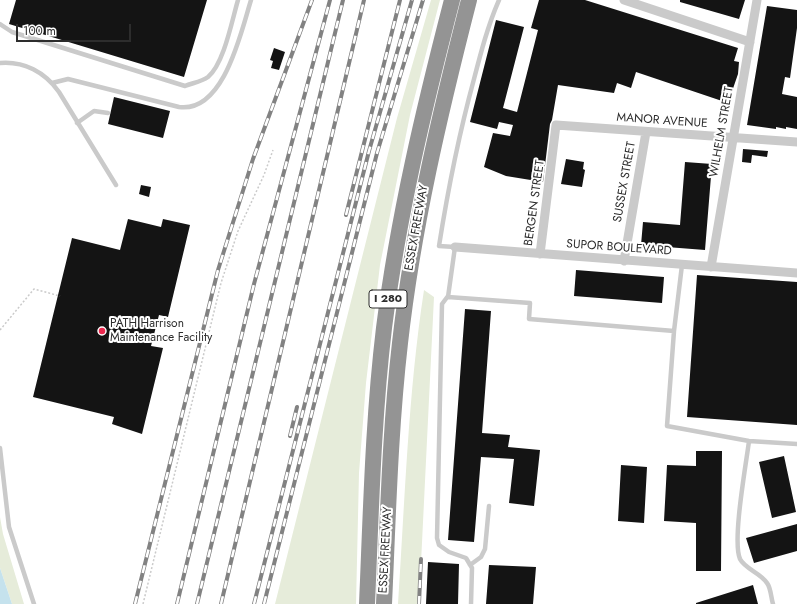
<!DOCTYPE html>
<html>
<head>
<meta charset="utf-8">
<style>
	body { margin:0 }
	#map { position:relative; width:797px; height:604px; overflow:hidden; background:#fff; font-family:Jost,sans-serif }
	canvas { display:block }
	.scale { position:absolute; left:16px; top:24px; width:115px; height:18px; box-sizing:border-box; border:2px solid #2d2d2d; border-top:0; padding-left:5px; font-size:12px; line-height:14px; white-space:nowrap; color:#2d2d2d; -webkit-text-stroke:3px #fff; paint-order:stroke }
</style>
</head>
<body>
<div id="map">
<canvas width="797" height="604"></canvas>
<div class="scale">100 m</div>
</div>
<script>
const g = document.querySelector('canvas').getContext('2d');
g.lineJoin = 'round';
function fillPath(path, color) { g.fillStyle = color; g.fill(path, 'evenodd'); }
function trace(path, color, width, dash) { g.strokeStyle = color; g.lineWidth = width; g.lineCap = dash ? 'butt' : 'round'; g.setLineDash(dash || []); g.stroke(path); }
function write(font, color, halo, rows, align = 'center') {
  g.font = font + ' Jost,sans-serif'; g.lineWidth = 4; g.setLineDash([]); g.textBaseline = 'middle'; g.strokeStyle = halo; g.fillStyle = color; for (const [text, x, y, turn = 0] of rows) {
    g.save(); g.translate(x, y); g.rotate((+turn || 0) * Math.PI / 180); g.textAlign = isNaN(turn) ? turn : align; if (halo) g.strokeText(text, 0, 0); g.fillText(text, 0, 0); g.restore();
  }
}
fillPath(new Path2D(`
	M431,0h9l-30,115 -30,150 -14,118 -7,90 -3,131h-81l122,-486z
	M424,290l10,7 -15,307h-21c7,-104 10,-210 26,-314z
	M0,517l3,17 21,70h-12l-12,-36z`), '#e6ecda');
fillPath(new Path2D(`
	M0,568l12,36h-12z`), '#c5e2ed');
fillPath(new Path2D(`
	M16,0h191l-23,77 -175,-53z
	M539,0h46l153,48 -4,13 5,1 -1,12 -10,29 -92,-31 -5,16 -14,-5 -3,10 -56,-8 -6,35 -2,4 -7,58 -37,-6 -22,-9 9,-34 17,3 3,-11 -14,-3 -2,7 -27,-7 26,-102 28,7 -21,81 14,4 21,-82 -7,-2z
	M680,0h65l-6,19 -59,-17z
	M767,6l30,4v18l-7,50 -5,-1 -3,17 15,3v32l-11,-2v2l-10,-2v2l-29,-4z
	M274,48l11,4 -6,18 -8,-2 2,-7 -3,-1z
	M114,97l56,14 -7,27 -55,-14z
	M743,149l25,2 -1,6 -15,-2 -1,8 -9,-1z
	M566,159l18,3 -1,7 2,1 -3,17 -21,-3z
	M685,162l27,2 -7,86 -64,-5 2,-23 37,3z
	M141,185l10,2 -2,10 -10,-3z
	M128,219l33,8 2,-8 27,6 -22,92 -9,-2 -8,31 12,2 -21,86 -30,-10 2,-7 -81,-20 39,-159 48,12z
	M576,270l88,7 -2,26 -88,-7z
	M697,275l100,7v143l-110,-8z
	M465,309l26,2 -9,122 28,2 -2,12 32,3 -6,56 -25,-3 5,-44 -33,-2 -7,85 -26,-2z
	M696,451h26l-1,120h-25v-48l-32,-2 3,-56 29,1z
	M784,456l12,56 -24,6 -13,-56z
	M621,465l26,2 -3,56 -26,-2z
	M797,524v27l-43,12 -8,-25z
	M428,562l31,2 -1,40h-32z
	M489,565l47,2 -3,37h-47z
	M753,585l5,19h-62v-1z`), '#141414');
trace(new Path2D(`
	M0,330l34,-41 26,7
	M143,604l78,-321 17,-52 26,-56 9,-25`), '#cacaca', 1.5, [2, 2]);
trace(new Path2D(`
	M499,0c-11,25 -18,52 -25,79 -15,55 -26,110 -35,167l16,1 -7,50 82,6 -1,16 145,12 8,-66
	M0,24l12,8 173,54c7,-3 16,-4 23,-9 16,-13 24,-57 30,-77
	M0,63c24,-2 45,9 59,29l57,93
	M52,83l16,-4 111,28c45,6 62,-75 72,-107
	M77,123l17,-12 14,2
	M448,296l-6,8 -5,234 2,7 10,7 17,6 6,10 -1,36
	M674,331l-7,95 82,15 48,3
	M749,441c-3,24 -17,100 -9,118 5,10 21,14 27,24 4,5 4,15 6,21
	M0,448l9,79 25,77
	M470,565l11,-8 4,-8 4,-43`), '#cacaca', 4.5);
trace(new Path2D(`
	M624,0l126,42
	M455,247l342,26
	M540,254l16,-129 241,17
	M624,261l22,-129
	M711,267l46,-267`), '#cacaca', 9);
trace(new Path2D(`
	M367,604c4,-92 6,-184 17,-276 14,-111 40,-220 68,-328
	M384,604c4,-87 6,-174 16,-261 13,-116 40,-230 69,-343`), '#949494', 16);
const rail = new Path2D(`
	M346,215l54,-215
	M290,436l7,-29
	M135,604l83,-334 35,-111 59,-159
	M177,604l77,-320 76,-284
	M197,604l146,-604
	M221,604l143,-604
	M254,604l115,-453 43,-151
	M264,604l113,-451 46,-153
	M419,604l2,-45`);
trace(rail, '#828282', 4);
trace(rail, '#fff', 2.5, [8]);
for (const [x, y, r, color] of [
	[102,331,4,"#ec284e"]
]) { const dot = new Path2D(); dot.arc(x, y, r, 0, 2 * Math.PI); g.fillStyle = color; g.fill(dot); trace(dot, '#fff', 1.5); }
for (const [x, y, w] of [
	[388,299,38]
]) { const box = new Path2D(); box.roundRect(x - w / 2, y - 9, w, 18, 3); g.fillStyle = '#fff'; g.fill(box); trace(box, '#2d2d2d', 1); }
write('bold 11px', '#2d2d2d', null, [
	["I 280",388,299]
]);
write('12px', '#2d2d2d', '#fff', [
	["MANOR AVENUE",662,121,4],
	["WILHELM STREET",722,132,-80],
	["SUSSEX STREET",625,182,-80],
	["BERGEN STREET",535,203,-82],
	["ESSEX FREEWAY",417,228,-80],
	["SUPOR BOULEVARD",619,248,4],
	["ESSEX FREEWAY",386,550,-87]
]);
write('12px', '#2d2d2d', '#fff', [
	["PATH Harrison",110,324],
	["Maintenance Facility",110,338]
], 'left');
</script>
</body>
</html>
